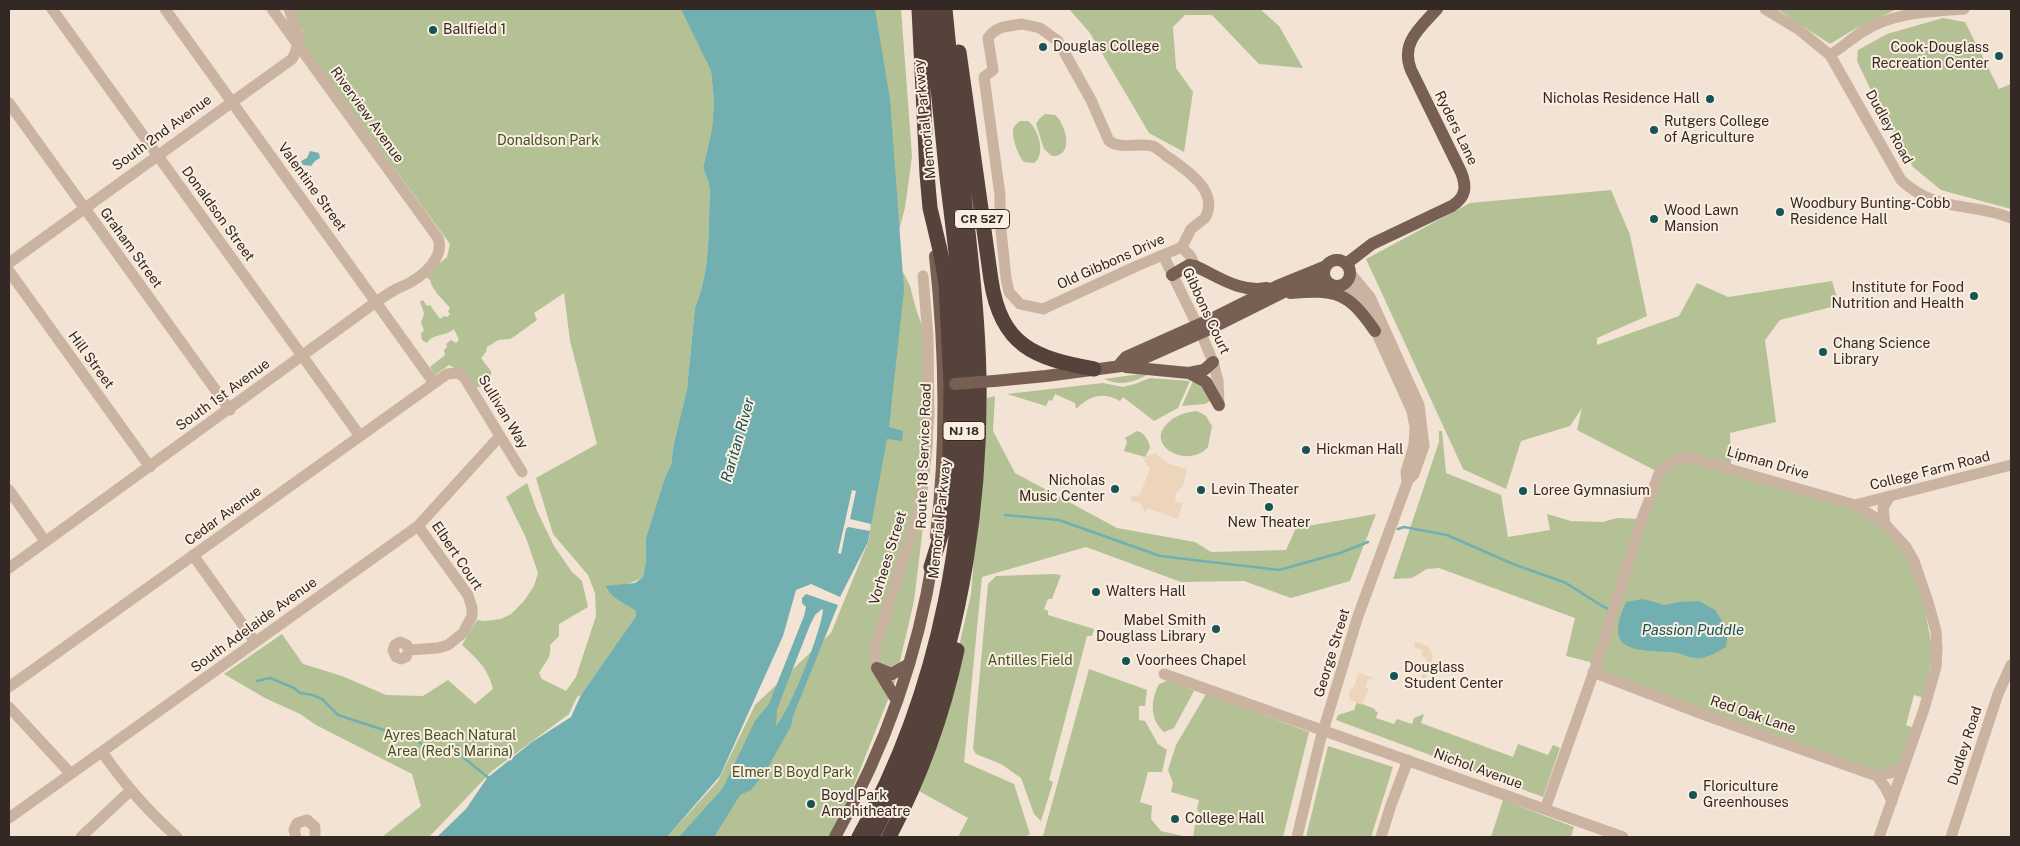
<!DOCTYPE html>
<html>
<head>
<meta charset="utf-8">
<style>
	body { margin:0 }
	#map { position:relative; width:2020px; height:846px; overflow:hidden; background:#f2e3d4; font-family:"Public Sans",sans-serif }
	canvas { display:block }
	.frame { position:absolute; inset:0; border:10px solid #332824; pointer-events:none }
</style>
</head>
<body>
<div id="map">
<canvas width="2020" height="846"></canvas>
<div class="frame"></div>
</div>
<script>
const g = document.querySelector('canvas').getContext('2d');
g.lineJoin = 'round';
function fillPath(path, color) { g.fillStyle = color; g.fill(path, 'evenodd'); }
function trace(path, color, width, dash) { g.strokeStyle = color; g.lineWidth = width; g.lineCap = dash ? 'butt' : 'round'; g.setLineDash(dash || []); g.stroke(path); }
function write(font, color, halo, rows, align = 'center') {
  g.font = font + ' "Public Sans",sans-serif'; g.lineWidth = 4; g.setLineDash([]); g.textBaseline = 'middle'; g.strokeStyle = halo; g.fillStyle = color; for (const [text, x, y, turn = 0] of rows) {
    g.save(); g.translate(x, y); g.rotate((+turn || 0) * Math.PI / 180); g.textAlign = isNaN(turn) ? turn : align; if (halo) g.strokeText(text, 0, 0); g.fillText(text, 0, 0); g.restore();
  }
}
fillPath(new Path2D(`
	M286,9h396l29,62 3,31 -2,27 -9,39 5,12 2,11c-2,38 1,80 -15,116l-8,82 -13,54 -3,22 -6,12 -19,61v23l-3,16c-10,7 -23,8 -36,13l29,21v5l-55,79 -4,2 -8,17 -77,57 -63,66h-47l39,-31 -9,-32 -96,-49 -16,-11 -35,-16 -41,-24 58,-40 21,30 39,12 44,19 37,1 25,-16 27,24 18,-15c-5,-21 -16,-30 -31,-44l15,-25 8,1 16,-2 10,-5 13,-13 10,-15 4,-13 -12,-35 -20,-41 21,-14 10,28 17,35 18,26 10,9 6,26 -29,17v12l-9,9c2,13 -5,17 -11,28l3,6 24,12 10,-14 20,-61 -1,-23 -7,-18 -35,-41 -17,-56 61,-34 -27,-103 -6,-48 -30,20 3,7c-4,3 -24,18 -27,19 -14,1 -10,0 -23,8l-1,5 -5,6 10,13v4l-11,12h-7l-11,-15 -13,-7 -14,10 -5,-8 15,-12 -1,-5 3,-3 -1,-3 5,-4 5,3 3,-3 -5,-11c-9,8 -21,4 -27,14l-5,-3 -1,-6 3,-4c-5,-11 -2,-6 0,-17l-4,-11 3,-2 4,6 3,-1 10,14 4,-3 3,1 3,-3 -2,-3 2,-3c-7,-9 -17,-16 -20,-28l-5,-4 22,-19 3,-13 -153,-208 6,-4z
	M856,9h45l11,147 -7,52 -7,26z
	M1069,9h191l19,17 24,42 -44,-4 -47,-49h-27l-12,12 3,41 17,24 -9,60 -35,-19 -59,-100z
	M1777,9h120l-44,21 -23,14z
	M1943,18l22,4 34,67 12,-5v125l-70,-19 -28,-23 -36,-64 -20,-42 1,-11 29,-16z
	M1045,114l10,1c11,9 20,42 -3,41l-8,-7 -8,-25 3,-5z
	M1020,121h8c11,8 18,34 6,42l-10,-1c-5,-4 -12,-24 -11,-31 0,-5 4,-7 7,-10z
	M1611,190l19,45 17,81 -50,22v7l82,-29 18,-33 31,14 104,-16 7,24 -59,15 -15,20 11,82 -46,11 1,32 143,48 40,40 19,99 -9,46 -10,-3 -8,30 8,3 -11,39 -26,9 -284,-106 -3,-8 -24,-6 9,-38 -136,-50 -12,1 -15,9 -19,1 46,-137v-11h3l4,42 55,22 7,42 42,-7 -3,-16 24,7 32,1 14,-4 22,1 21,-46 -83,-43 5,-22 -12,18 -49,15 -15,48 -43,-20 -97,-210 104,-56z
	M903,272l7,14 6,23 16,44 1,92 -19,156 -19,81 -55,138 -11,17h-162l51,-56 37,-76 76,-72 38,-93z
	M1140,374l7,1c-15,8 -27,11 -43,4z
	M1150,378l40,3 -12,27 -24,13 -31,-24 -3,4c-17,-10 -31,-5 -44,8l-1,-6 -20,-9 -3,7 -3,-1 -3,6 -39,-12 96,-11 20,4 12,-3z
	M1194,379l7,4 9,18 -5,3 -23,2z
	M995,396l-2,35 22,42 102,55 78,14 16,10 75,-2 10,-22 80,-14 -26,67 -59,17 -47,-17 -63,1 -95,-35 -104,30 -18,185 50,22 16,50 -5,3h-67l10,-19 -51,-28 21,-52 33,-144 16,-196z
	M1197,411l9,5 6,10 -4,21c-20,23 -66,-2 -39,-25 7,-7 18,-10 28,-11z
	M1137,431c8,2 12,10 13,17l-5,9 -21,-6 3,-9 -2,-4z
	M1053,574l8,1 -9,24h-4l-4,10 4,2v4l46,14 -2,7h-5l-38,144 4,2 -12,39 -7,-7 -13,-36 -20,-14 -25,-10 -3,-5 15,-165 8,-8z
	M1089,669l58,21 -2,16h-6v14l6,1 13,23 9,6 -5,22h-14l-8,30 12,4 -1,13 10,12 26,6h-137l-7,-1z
	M1169,680l25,11 -20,37 -10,4c-15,-13 -13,-32 -5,-48z
	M1206,694l103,38 -26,105h-90l2,-12 6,-6 -1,-6 -3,-3 2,-10 -28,-8 2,-9 -5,-13 8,-25z
	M1357,702l18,7v2l3,1 -2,6 18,6 3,-5 15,5 2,-6 10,-4 -3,9 92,34 5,-13 30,11 5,-10 7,3 -17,49 -207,-77 2,-5 16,-5z
	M1328,746l65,21 -22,70h-65z
	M1503,800l71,27 -3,10h-80z`), '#b3c194');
fillPath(new Path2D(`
	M1155,453l14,11 18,5 -4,17 -7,7 -1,9h8l-5,17 -30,-11 -3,5 -4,-9 -11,-4 1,-3 9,-2 10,-27 -6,-7 1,-4z
	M1416,642l12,4 5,10 -9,29 -6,2 9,-28 -6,-3 2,-6 -8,-2 -1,-5z
	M1360,673l13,5 -1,2 -4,-1 -3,8 4,1 -7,17 -12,-5 -1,-4v-6l5,-3 3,-10z`), '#ecd5ba');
fillPath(new Path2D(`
	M681,9h194l15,90 14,191 -15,137 14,4 -1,10 -15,-2 -19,103 -28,55 -29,-13 -15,6 -13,46 -63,140 -53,61h-230l29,-28 21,-31 45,-36 39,-25 10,-22 55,-79v-5c-9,-7 -26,-13 -30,-25l29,-3 8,-6 3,-16v-23l19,-61 6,-12 3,-22 13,-54 8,-82c16,-36 13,-78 15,-116l-2,-11 -5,-12 9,-39 2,-27 -3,-31z
	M310,151l9,2 1,5 -5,3 -4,5 -8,-1 -2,-4 6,-3z
	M806,594l32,11 -45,111 -2,10 -24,43 -16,21 -11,5 -26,42h-35l44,-49 32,-67 14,-17 35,-88 2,-9 -4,-4v-5zM822,609l1,1c-2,22 -33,101 -47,116l1,-17 33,-84 5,-10z
	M1643,599l22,6 14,-3 20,-1 16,9 13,20 -2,17c-13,7 -22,14 -37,10 -6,-2 -11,-5 -18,-5 -40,-2 -67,-1 -45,-50z`), '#71afb1');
fillPath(new Path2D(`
	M852,490l4,1 -6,28 21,5 -1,7 -22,-4 -2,2 -5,25 -3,-1z`), '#f2e3d4');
trace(new Path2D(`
	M1005,515l54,5 101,36 119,14 61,-17 28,-11
	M1398,529l6,-2 43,8 66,29 53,19 36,23 7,3
	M257,681l13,-3 24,10 6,5 12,2 10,4 16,16 52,17 16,1 30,21 7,1 6,-10 9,1 6,12 26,21`), '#71afb1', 2.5);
trace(new Path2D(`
	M52,9l308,427
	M165,9l269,374
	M1765,9l33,20 32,26 71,125c35,33 70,22 110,38
	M1022,24l18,4 18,13 33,59 18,41c13,9 29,1 43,5 5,1 11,8 16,11 18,13 52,34 37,61l-14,11 -9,18 -43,18 -96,44 -23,-5 -11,-12 -3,-14 -6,-57v-26l-16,-118 9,-7 -5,-32c8,-12 20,-12 34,-14z
	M1830,55c11,-7 21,-16 32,-23 31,-20 67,-20 102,-23
	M9,103l221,307
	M1182,247l9,10 4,9
	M1163,255l38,78 12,29 5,19 1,25
	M9,263l283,-204c11,-17 3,-33 -3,-50
	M9,271l141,196
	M1350,273l20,24 49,108 5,41 -10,28 -6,6
	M9,490l36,51
	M1855,505l156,-40
	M1885,524l-2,-16 7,-12
	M193,555l62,87
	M9,568l367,-266c6,-4 11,-8 17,-11 5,-4 12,-5 18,-9 14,-8 34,-26 27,-44l-166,-229
	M409,650l-3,7 -5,2 -5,-2 -3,-7 2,-5 5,-3 7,3 2,5 29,-2 10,-3 15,-12 9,-17v-8l-4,-13 -50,-69
	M877,668l-3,-9 1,-12 40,-124 8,-39 6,-69 -1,-78 -5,-61
	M1593,672l112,43 172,61 13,-3 13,-6
	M1164,674l459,163
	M9,687l438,-313 11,-1 6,4 58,95
	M9,707l62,67
	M102,752c24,34 44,57 75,85
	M1877,776l8,11 7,14
	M1545,809l52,-146 45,-144 18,-48 21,-14 10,1 164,47 30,19 21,23 8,14 14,41 8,29 1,18 -1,18 -12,42 -45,128
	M9,818l409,-292 82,-90
	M81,837l49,-46
	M296,837l-2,-7 3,-7 10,-3 8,7v10
	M1297,837l23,-96 38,-125 49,-133 -1,-11 8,-27 1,-18 -3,-16 -48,-106 -12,-14 -12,-5
	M1381,837l10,-32 17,-45
	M1951,837l47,-143 13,-29`), '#cab3a0', 11);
trace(new Path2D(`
	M935,256c10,92 12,188 1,280
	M1324 273a13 13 0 1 1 26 0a13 13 0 1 1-26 0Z
	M1346,264l26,-20 80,-38c14,-9 15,-19 9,-34l-50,-102c-11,-27 9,-42 26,-61
	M1172,275l17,-10 6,1c24,11 45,27 72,22
	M1290,293c47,-4 58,-1 85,38
	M1119,365l7,-8 83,-37 68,-34 49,-20
	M1126,367l63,6 15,-3 9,-8
	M1189,373l17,9 13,23
	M994,381l52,-5 83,-11 85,-38 82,-41 17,-5 17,3
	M877,668l20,33
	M877,668l15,6 17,-10
	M835,837c49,-87 83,-181 98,-279`), '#775f53', 12);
trace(new Path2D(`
	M919,9l8,165 3,34 10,42 6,33 5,101 -1,81 -3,37 -2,20 -14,45
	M959,52l32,228c10,66 43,78 103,89
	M859,837c83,-148 112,-317 105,-485 -2,-58 -10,-116 -17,-174 -6,-56 -11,-113 -17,-169
	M872,837c17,-33 33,-66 47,-100 44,-113 62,-239 60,-359 -1,-64 -9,-128 -16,-191 -7,-60 -12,-119 -18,-178
	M889,837c31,-59 54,-122 68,-187`), '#55423a', 15);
trace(new Path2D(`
	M955,384l39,-3`), '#775f53', 12);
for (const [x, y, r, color] of [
	[433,30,5,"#175457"],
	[1043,47,5,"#175457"],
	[1999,56,5,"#175457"],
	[1710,99,5,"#175457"],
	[1654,130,5,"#175457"],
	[1780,212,5,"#175457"],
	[1654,219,5,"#175457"],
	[1974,296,5,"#175457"],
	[1823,352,5,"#175457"],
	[1306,450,5,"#175457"],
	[1115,489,5,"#175457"],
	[1201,490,5,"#175457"],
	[1523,491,5,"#175457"],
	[1269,507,5,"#175457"],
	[1096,592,5,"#175457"],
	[1216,629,5,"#175457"],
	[1126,661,5,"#175457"],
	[1394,676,5,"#175457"],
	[1693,795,5,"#175457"],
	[811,804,5,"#175457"],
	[1175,819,5,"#175457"]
]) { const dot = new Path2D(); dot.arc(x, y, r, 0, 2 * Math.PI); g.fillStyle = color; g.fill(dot); trace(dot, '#faeee0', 2); }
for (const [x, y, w] of [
	[982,219,55],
	[964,431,42]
]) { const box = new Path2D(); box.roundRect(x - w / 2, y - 9.5, w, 19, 4); g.fillStyle = '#faeee0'; g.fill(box); trace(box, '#332824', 1); }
write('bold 12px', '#332824', null, [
	["CR 527",982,219],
	["NJ 18",964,431]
]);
write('14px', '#332824', '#faeee0', [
	["Ballfield 1",443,30],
	["Douglas College",1053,47],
	["Cook-Douglass",1989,48,"right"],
	["Recreation Center",1989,64,"right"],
	["Nicholas Residence Hall",1700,99,"right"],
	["Rutgers College",1664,122],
	["of Agriculture",1664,138],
	["Woodbury Bunting-Cobb",1790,204],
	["Residence Hall",1790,220],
	["Wood Lawn",1664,211],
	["Mansion",1664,227],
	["Institute for Food",1964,288,"right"],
	["Nutrition and Health",1964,304,"right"],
	["Chang Science",1833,344],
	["Library",1833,360],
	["Hickman Hall",1316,450],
	["Nicholas",1105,481,"right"],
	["Music Center",1105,497,"right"],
	["Levin Theater",1211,490],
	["Loree Gymnasium",1533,491],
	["New Theater",1269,523,"center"],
	["Walters Hall",1106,592],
	["Mabel Smith",1206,621,"right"],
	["Douglass Library",1206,637,"right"],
	["Voorhees Chapel",1136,661],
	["Douglass",1404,668],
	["Student Center",1404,684],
	["Floriculture",1703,787],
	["Greenhouses",1703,803],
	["Boyd Park",821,796],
	["Amphitheatre",821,812],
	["College Hall",1185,819]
], 'left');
write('14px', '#332824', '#faeee0', [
	["Riverview Avenue",367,115,54],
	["Memorial Parkway",925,119,-96],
	["Dudley Road",1889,127,61],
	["Ryders Lane",1456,128,64],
	["South 2nd Avenue",162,133,-36],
	["Valentine Street",312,187,54],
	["Donaldson Street",218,214,54],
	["Graham Street",131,248,54],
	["Old Gibbons Drive",1111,262,-24],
	["Gibbons Court",1206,311,65],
	["Hill Street",91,360,54],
	["South 1st Avenue",223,395,-36],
	["Sullivan Way",503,412,59],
	["Route 18 Service Road",924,456,-88],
	["Lipman Drive",1768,463,16],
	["College Farm Road",1930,471,-14],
	["Cedar Avenue",223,516,-36],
	["Memorial Parkway",940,519,-84],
	["Elbert Court",457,556,56],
	["Vorhees Street",888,558,-73],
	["South Adelaide Avenue",254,625,-36],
	["George Street",1332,653,-73],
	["Red Oak Lane",1753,715,19],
	["Dudley Road",1965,746,-72],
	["Nichol Avenue",1478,769,20]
]);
write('14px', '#435326', '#faeee0', [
	["Donaldson Park",548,141],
	["Antilles Field",1030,661],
	["Ayres Beach Natural",450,736],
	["Area (Red's Marina)",450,752],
	["Elmer B Boyd Park",792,773]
]);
write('italic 15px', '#175457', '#faeee0', [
	["Raritan River",738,440,-74],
	["Passion Puddle",1693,630]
]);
</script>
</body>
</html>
